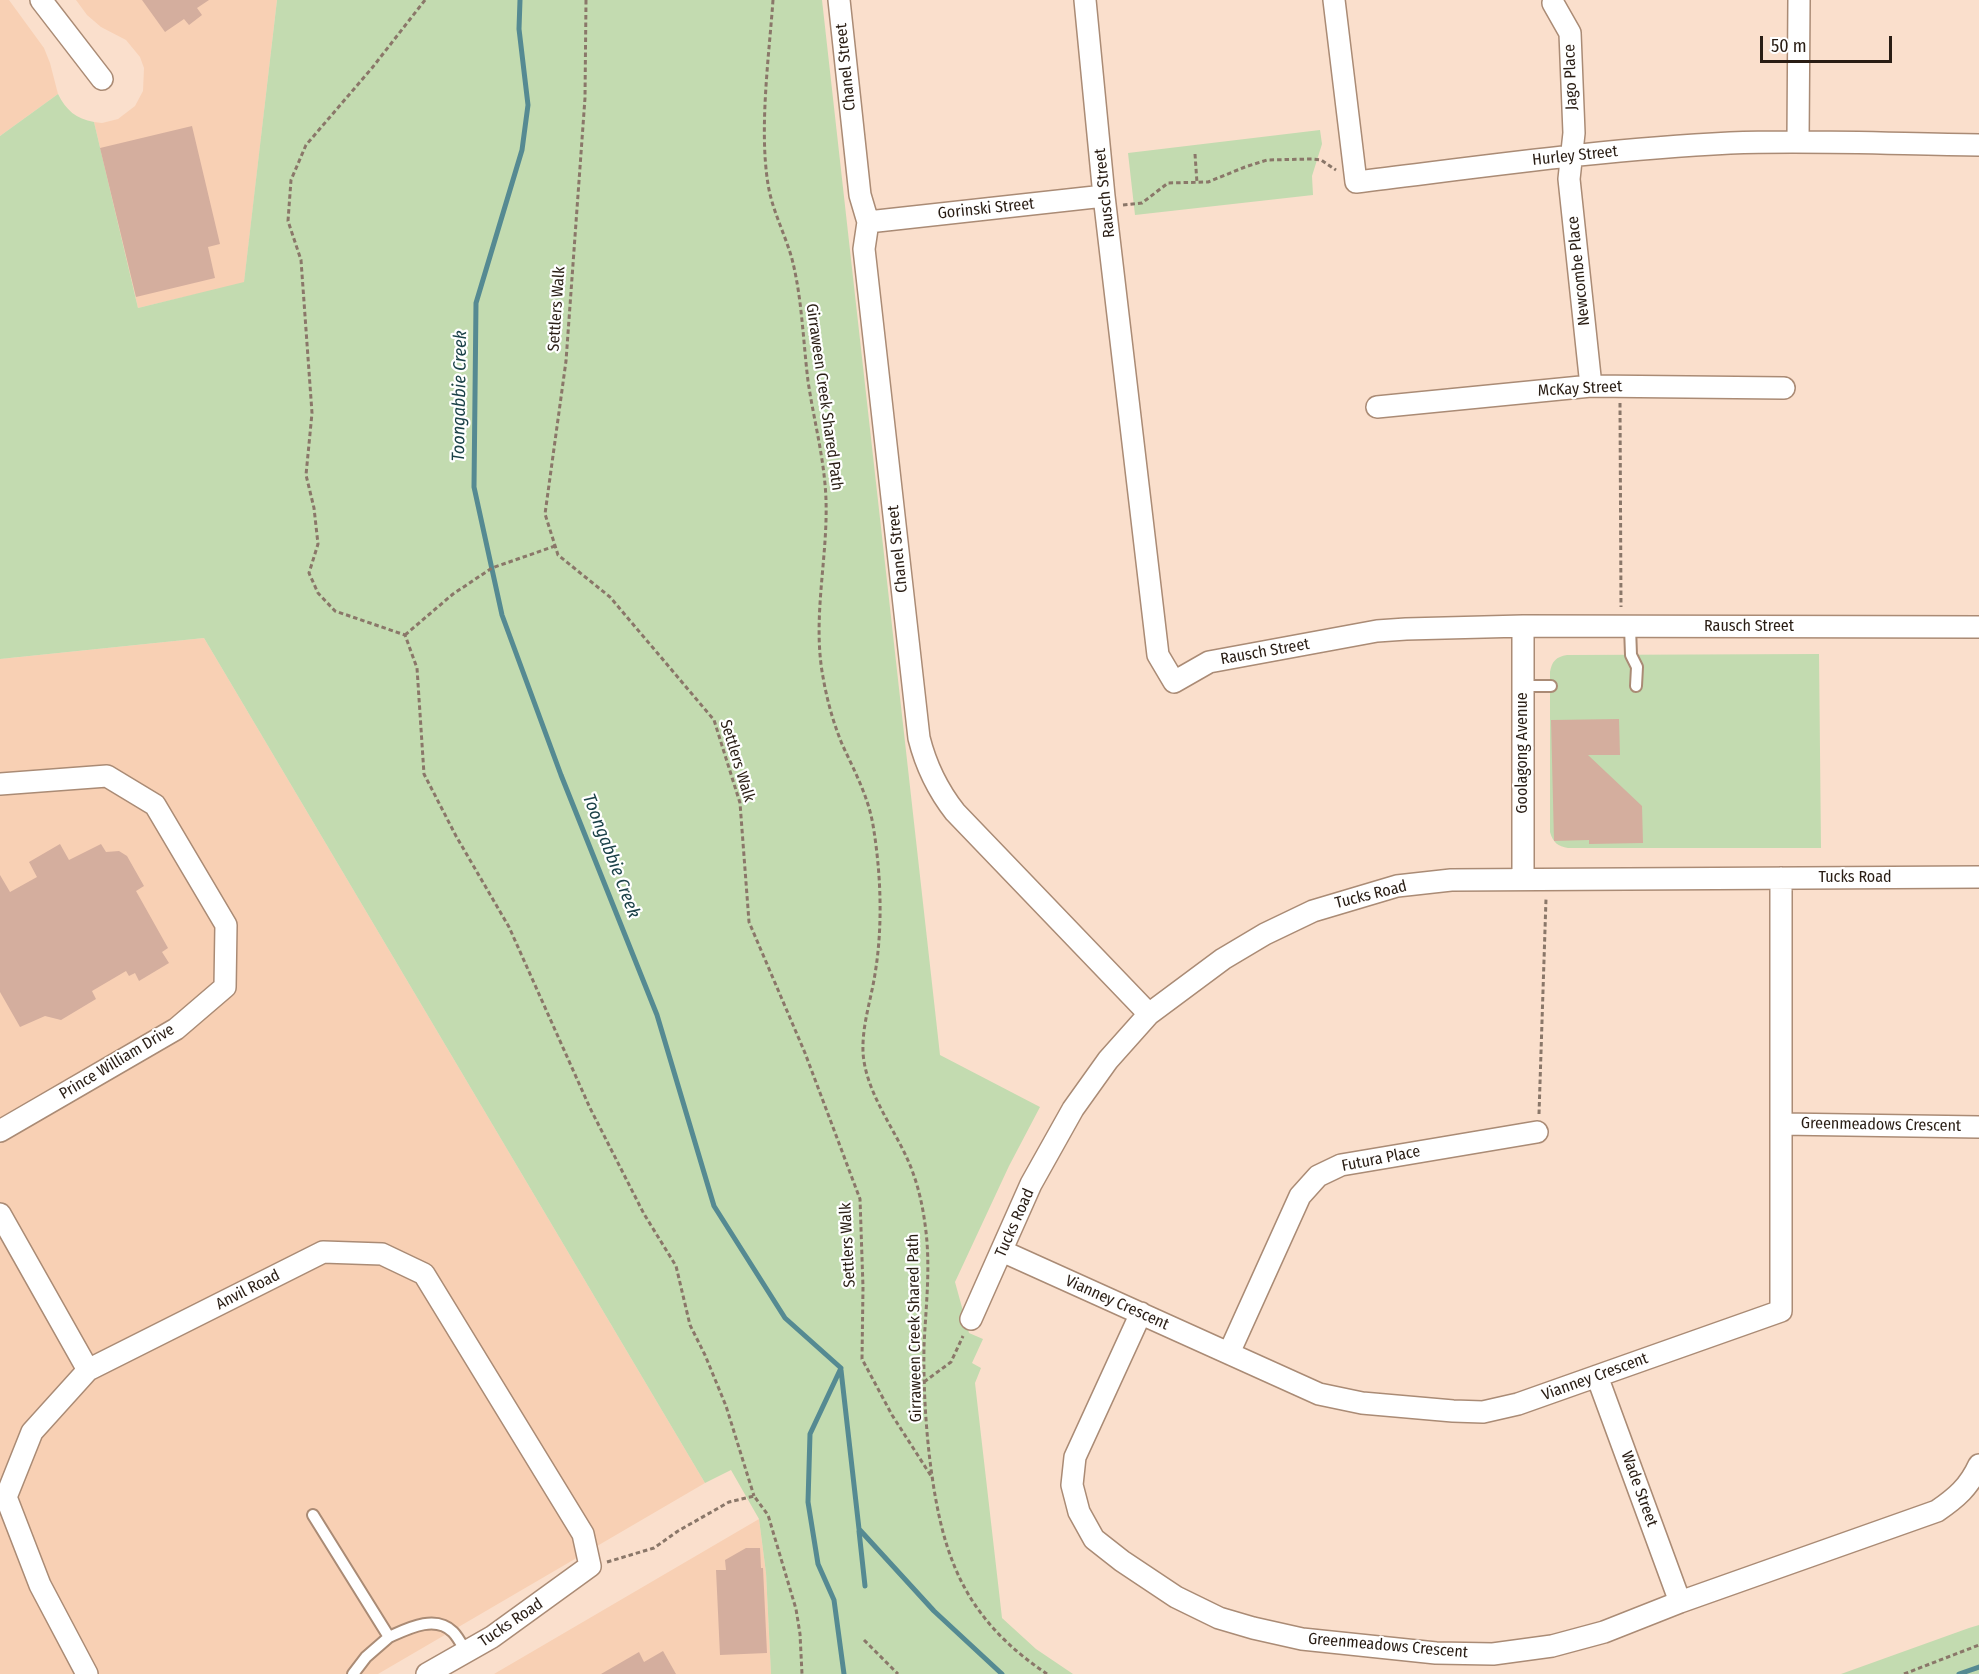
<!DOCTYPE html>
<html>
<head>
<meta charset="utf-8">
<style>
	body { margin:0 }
	#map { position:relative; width:1979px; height:1674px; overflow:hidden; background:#fadfcc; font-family:"Fira Sans Condensed",sans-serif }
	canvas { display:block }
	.scale { position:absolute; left:1760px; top:36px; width:132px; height:27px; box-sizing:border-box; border:3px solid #291d14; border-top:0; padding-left:8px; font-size:18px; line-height:21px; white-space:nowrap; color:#291d14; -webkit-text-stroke:4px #fff; paint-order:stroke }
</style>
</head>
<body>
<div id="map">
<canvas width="1979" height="1674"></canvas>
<div class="scale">50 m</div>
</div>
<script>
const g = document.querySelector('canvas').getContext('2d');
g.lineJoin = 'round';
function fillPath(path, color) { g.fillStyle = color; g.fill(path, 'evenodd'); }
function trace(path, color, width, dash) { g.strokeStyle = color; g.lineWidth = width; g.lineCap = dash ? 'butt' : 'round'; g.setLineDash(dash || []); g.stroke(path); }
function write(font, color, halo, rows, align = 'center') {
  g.font = font + ' "Fira Sans Condensed",sans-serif'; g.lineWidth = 4.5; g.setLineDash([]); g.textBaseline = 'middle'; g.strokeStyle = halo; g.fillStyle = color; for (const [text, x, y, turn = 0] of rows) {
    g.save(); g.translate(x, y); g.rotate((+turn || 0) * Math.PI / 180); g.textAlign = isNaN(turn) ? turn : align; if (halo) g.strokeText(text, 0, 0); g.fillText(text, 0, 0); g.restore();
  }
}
fillPath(new Path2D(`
	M0,0h9l35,48 6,15 8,31 -58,42z
	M76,0h201l-33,283 -106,25 -44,-186 8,1 16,-4 17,-13 8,-15 1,-23 -4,-11 -14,-17 -25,-13 -14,-12z
	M204,638l501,845 -327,191h-378v-1015z
	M759,1519l7,54 5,101h-277z`), '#f8d0b4');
fillPath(new Path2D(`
	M277,0h545l118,1055 100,52 -31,59 -54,116 14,51 14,6 -11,24 9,5 -6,15 27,235 34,31 37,25h-302l-5,-101 -7,-54 -28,-49 -26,13 -501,-845 -204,21v-523l58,-42c8,16 18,25 36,28l44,186 106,-26z
	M1320,130l2,14 -10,32 1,19 -178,20 -7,-62z
	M1819,654l2,194h-253c-10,-2 -15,-5 -18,-16v-160c2,-11 6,-15 17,-17z
	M1979,1625v49h-138l128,-46z`), '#c3dbb0');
trace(new Path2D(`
	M520,0l-1,29 9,76 -6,45 -46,153 -2,184 28,128 59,160 96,240 57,191 71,112 56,50 -31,66 -2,68 10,62 16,36 10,74
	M841,1370l18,159 75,82 68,63
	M859,1531l6,55
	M1959,1674l20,-7`), '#558a92', 5);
fillPath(new Path2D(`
	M142,0h67l-12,8 5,7 -13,10 -5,-6 -19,13z
	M192,126l28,118 -12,3 7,31 -79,19 -36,-149z
	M1619,719l1,36h-32l54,51 1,37 -54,1v-4l-35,1 -3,-121z
	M60,844l9,16 32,-16 5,8 13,-1 8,5 17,30 -8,5 32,57 -6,4 7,11 -30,18 -4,-8 -6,3 -3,-5 -34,20 4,8 -35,21 -16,-4 -25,11 -20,-35v-117l10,17 27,-15 -8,-15z
	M746,1548h14l1,20h2l4,85 -47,2 -4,-85h10l-1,-10z
	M663,1651l13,23h-75l38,-22 5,10z`), '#d4ae9e');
const lane = new Path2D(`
	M1630,627l1,28 6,12 -1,19
	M1523,686h28
	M313,1515l76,122 -23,20 -13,17
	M389,1637c18,-8 46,-23 64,-5 5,5 9,13 13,20`);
const street = new Path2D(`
	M41,0l61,79
	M839,0l21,195 8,27 -4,27 55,489c7,28 18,51 36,74l194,202
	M1085,0l19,196 54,459 16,27 35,-20 168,-31 29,-2 117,-3 456,1
	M1334,0l22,182c124,-15 249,-33 374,-39 83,-3 166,1 249,2
	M1553,3l17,30 4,100 -5,46 22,207
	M1798,141l1,-141
	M868,222l236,-26
	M1377,407l214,-21 193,2
	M0,784l107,-8 48,29 71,120 -1,62 -49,42 -176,102
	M1523,879v-253
	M1782,1124l197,3
	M0,1214l88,156
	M1002,1251l317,143 43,9 91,8 30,1 35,-8 263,-93v-433
	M1141,1313l-66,144 -3,28 7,27 15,27 28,22 54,36 43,21 34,10 49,11 134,14 57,1 59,-8 52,-14 76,-30 257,-91c19,-13 32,-24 42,-46
	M971,1319l60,-135 42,-75 35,-49 41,-46 74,-55 42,-25 48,-23 84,-25 54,-6 528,-3
	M1229,1353l71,-157 18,-20 23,-11 196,-33
	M1597,1376l83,226
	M87,1674l-47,-89 -34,-88 26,-65 56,-62 235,-118 59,2 42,20 159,260 7,32 -98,71 -65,37`);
trace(lane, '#aa8b75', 14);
trace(street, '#aa8b75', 24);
trace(new Path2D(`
	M425,0l-53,68 -66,77 -15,35 -3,41 13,39 11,153 -6,62 8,33 4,36 -9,29 9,20 17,18 70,24 12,33 7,106 32,62 53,91 81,181 54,106 32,52 14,59 15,30 21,51 28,90
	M586,0l-1,98 -19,263 -21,153 13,41 52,42 104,123 26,83 9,119 56,131 55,146 3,88 -1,72 30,56 41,64
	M773,0c-4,56 -14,129 -5,184 4,26 17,50 24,75 10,39 11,81 16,122 5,34 14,69 17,103 6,64 -14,129 -2,193 4,23 10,45 19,67 12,26 26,52 31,81 8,48 10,101 2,149 -4,26 -13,51 -12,78 2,37 28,72 43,104 10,21 16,45 19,68 6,41 1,80 -1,122 -1,54 4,121 16,174 16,70 48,114 107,154
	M1195,154l2,29
	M1123,205l19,-2 26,-20 40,-1 37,-15 22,-7 45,-1 9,1 15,10
	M1620,403l1,204
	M405,635l48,-41 39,-26 63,-22
	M1539,1114l7,-215
	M924,1382l27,-20 12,-26
	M607,1562l47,-14 24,-17 51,-29 25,-6 14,19 28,94 4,25 2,40
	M864,1640l34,34
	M1904,1674l75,-29`), '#8a7769', 3, [4.5, 3]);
trace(lane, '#fff', 10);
trace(street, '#fff', 21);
write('16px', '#291d14', '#fff', [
	["Chanel Street",846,67,-96],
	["Jago Place",1571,77,-92],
	["Hurley Street",1575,156,-6],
	["Rausch Street",1105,193,-96],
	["Gorinski Street",986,209,-6],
	["Newcombe Place",1579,271,-96],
	["Settlers Walk",557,309,-86],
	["McKay Street",1580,389,-3],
	["Girraween Creek Shared Path",824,397,82],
	["Chanel Street",898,549,-96],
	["Rausch Street",1749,627],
	["Rausch Street",1265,652,-10],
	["Goolagong Avenue",1523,753,-90],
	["Settlers Walk",737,761,73],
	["Tucks Road",1855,878],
	["Tucks Road",1371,895,-14],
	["Prince William Drive",117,1062,-31],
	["Greenmeadows Crescent",1881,1125,1],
	["Futura Place",1381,1159,-11],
	["Tucks Road",1015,1223,-66],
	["Settlers Walk",848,1245,-93],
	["Anvil Road",248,1290,-27],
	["Vianney Crescent",1117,1303,24],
	["Girraween Creek Shared Path",915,1328,-91],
	["Vianney Crescent",1595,1377,-20],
	["Wade Street",1639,1489,70],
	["Tucks Road",511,1623,-34],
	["Greenmeadows Crescent",1388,1646,5]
]);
write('italic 18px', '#1b4148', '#fff', [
	["Toongabbie Creek",460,396,-89],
	["Toongabbie Creek",611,856,69]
]);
</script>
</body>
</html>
